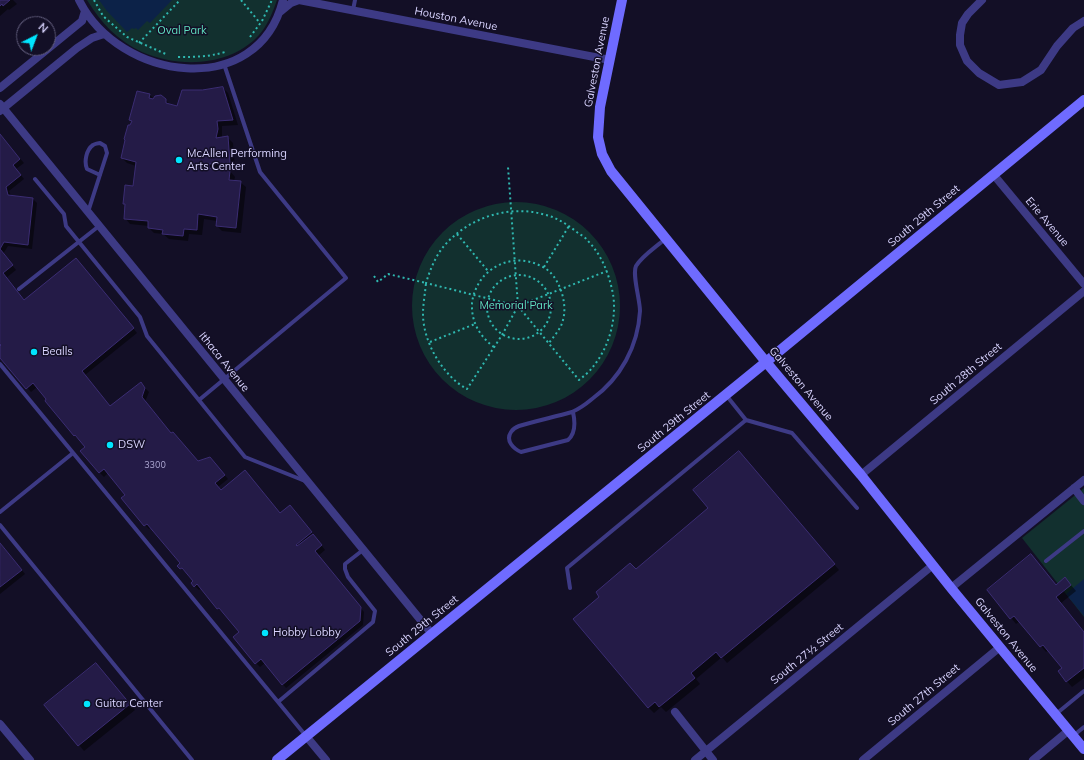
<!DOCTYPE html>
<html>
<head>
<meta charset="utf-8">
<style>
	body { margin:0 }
	#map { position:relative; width:1084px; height:760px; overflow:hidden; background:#130f26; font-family:Mulish,sans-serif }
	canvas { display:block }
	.north { position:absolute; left:16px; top:16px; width:40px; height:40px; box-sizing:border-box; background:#130f26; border:1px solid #625e7d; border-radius:50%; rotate:42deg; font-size:11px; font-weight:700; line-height:16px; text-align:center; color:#d9d4ff }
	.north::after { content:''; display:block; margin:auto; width:14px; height:18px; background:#00e5ff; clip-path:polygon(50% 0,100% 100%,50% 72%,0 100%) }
</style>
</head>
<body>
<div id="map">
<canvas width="1084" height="760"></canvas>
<div class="north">N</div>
</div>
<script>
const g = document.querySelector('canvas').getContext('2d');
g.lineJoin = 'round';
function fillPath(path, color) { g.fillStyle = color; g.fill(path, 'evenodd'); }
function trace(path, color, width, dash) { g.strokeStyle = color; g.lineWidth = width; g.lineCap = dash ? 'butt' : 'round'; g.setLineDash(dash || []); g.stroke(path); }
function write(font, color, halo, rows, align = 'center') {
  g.font = font + ' Mulish,sans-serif'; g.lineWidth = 3; g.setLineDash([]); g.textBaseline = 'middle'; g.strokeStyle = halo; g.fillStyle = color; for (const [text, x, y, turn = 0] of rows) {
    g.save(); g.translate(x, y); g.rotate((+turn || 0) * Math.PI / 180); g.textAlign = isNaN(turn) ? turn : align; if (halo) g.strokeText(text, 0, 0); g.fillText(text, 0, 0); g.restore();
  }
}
fillPath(new Path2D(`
	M87,0h190c-4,12 -10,26 -18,35 -29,32 -80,33 -117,17 -24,-11 -42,-30 -55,-52z
	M412 306a104 104 0 1 1 208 0a104 104 0 1 1-208 0Z
	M1084,488v129l-62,-79z`), '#12302f');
fillPath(new Path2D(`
	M99,0h73l-22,23 -3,-2 -9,9 -2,-2 -2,1 -2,-1 -5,4 -20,-21z
	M1084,579v37l-18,-22z`), '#0c2248');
fillPath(new Path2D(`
	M0,0h13l4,4 -8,6 -1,-1 -8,7z
	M223,88l5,5 10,32 -16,1v12l5,-1 6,6 2,25 -19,1v1l14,1 5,6 -1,4 6,1 6,5 -5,46 -19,-2 -5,-5v-5l-13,-2 -2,16 -13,-1 -1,7 -19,-2 -6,-5 -9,-1 -5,-5v-2l-19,-2 -5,-6 1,-13 -2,-2 10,-16 2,-21 -9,-3 -5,-5 10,-36 -2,-2 8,-28 12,3 4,4 7,-3 10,9 7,3 24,-17z
	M0,136l24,27 -8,6 8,10 -15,12 2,5 22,3 4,4 -5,46 -24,-3 -5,8 13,16 -10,8 19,23 51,-42 61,74 -52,42 26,32 29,-24 9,9 -4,10 26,32 27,28 16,1 14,16 -10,8 3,3 59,24 14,-4 31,40 -7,6 46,56 -1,13 -77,63 -21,-25 -5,4 -4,-4 -16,-31 -17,-21 -1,1 -4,-4 -17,-20 -2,2 -7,-7 2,-2 -8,-9h-1l-6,-6 2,-3 -29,-36 -3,2 -4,-4 -22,-27 3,-3 -18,-22 -4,4 -4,-4 -19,-22 5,-4 -7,-9 -1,1 -4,-4 -37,-48 -6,5 -30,-34 -1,-3v-8l2,-2 -2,-3z
	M739,452l100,118 -112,93 -5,-6 -26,22 4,5 -34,28 -5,-5 -7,6 -6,-6 -12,-137 74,-62z
	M0,543l25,31 -25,20z
	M1070,584l6,7 -15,12 23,29v46l-12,9 -13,-15 4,-4 -14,-18 -3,2 -26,-31 -4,3 -27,-34z
	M96,664l39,46 -51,41 -38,-46z`), '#0007');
const building = new Path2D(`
	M0,0h10l-7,6 -1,-2 -2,2z
	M223,87l10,33 -16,1 1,8 -2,9 12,-2 2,27 -21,1v4l21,3 -1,9 12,1 -5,47 -20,-2 1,-9 -19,-3 -1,16 -13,-1 -1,7 -21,-2 1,-4 -15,-2v-7l-24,-2 1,-15h-2l2,-19 8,1 3,-24 -15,-4 4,-18 -1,-1 4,-14h2l2,-4 -3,-1 8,-29 13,3 -1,4 4,1 2,-3 6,-1 5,4v4l11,3 5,-16h20z
	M0,134l20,25 -7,6 8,10 -15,12 2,8 25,3 -5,47 -24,-3 -4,7z
	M0,249l13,16 -10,8 21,27 52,-42 58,70 -52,43 28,35 31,-24 4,6 -3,9 29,36 2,-1 25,29 12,-4 15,18 -10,8 6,7 24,-20 35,43 10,-8 22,27 -16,13 1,1 16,-12 9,11 -7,6 46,56 -1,14 -78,64 -21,-26 -6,5 -22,-27 6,-5 -20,-24 -2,1 -20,-25 -3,3 -3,-4 2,-2 -11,-13 -2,1 -3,-3 3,-3 -33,-39 -3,2 -23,-28 4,-3 -21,-26 -5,4 -19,-22 5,-4 -10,-12 -1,1 -29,-35 1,-2 -13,-16 -7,6 -26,-31v-12l1,-1 -1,-1z
	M739,451l96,113 -114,94 -5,-6 -25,21 4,5 -36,29 -4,-5 -7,6 -75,-89 26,-22 -3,-5 34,-29 6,6 72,-61 -15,-18z
	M0,543l22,27 -22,17z
	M1031,554l25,31 9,-8 6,8 -15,12 28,35v36l-18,14 -8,-11 4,-3 -19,-23 -3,2 -26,-31 -4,3 -23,-29z
	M96,663l34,41 -52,42 -34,-41z`);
fillPath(building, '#241b47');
trace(building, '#3b2d73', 1);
trace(new Path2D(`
	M94,0l9,16 24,21 41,18
	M241,0l19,23
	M250,37l12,-16 10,-21
	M139,43l41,-43
	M178,57c17,0 30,0 47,-5
	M457,234l31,37
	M544,267l25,-41
	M487 307a32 32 0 1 1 64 0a32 32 0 1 1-64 0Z
	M374,276l4,6 10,-8 38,9c-1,11 -3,21 -3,31 0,28 20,62 44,75l35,-54 16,-29 -10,-139
	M518,306l61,74c5,-4 10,-8 13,-12 17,-20 25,-49 21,-74 -4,-20 -11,-39 -26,-54 -2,-3 -6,-5 -9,-7 -10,-8 -20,-15 -32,-18 -36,-11 -77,2 -102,31 -9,11 -14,24 -18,37l92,23 89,-35
	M430,342l45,-18
	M494,347c-15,-11 -23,-26 -22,-44 1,-10 6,-20 12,-27 16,-17 39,-20 59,-9 16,8 25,36 20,53 -2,9 -9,16 -14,23`), '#2fb8b0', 2, [2, 3]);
trace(new Path2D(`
	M353,10l2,-10
	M35,179l29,35 2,12 74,91 7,19 98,121 60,24
	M88,212l19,-59 -2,-7 -5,-3c-1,0 -6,1 -7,2 -7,5 -9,17 -6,24l13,6
	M19,289l80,-63
	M0,364l306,372
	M726,395l20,25 46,13 65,75
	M199,400l147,-122 -86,-106 -36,-108
	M573,412c2,9 3,21 -5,28l-47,12c-7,-3 -16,-11 -10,-20 2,-3 5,-5 8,-6 17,-5 35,-9 53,-14 7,-3 14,-8 20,-13 29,-21 46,-53 48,-88 0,-11 -8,-37 -4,-45 6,-10 20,-19 29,-27
	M0,512l73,-59
	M0,525l192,235
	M1046,561l38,-30
	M570,588l-3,-20 179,-148
	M278,702l95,-80 2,-11 -27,-34 -3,-8v-5l18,-14
	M1056,714l28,-23
	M1073,736l11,-9`), '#3d3a85', 4);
trace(new Path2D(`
	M79,0c40,81 179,101 204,0
	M982,0l-14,14 -6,9 -2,12v10l7,16 12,12 20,12 23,-3 19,-12 16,-24 16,-18 11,-7
	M280,12l11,-9 8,-3 311,60
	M0,88l82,-67 3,-10
	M0,104l432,530
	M0,111l77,-63 15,-10 12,-4
	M993,174l91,110
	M861,475l223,-184
	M1074,488l10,13
	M951,588l133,-108
	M675,712l38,48
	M0,724l30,36
	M306,736l20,24
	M695,760l238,-195
	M863,760l137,-113
	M1033,760l35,-29`), '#3d3a85', 8);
trace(new Path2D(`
	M622,0l-22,107 -2,30 4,17 9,17 155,191 95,113 90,113 133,161
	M277,760l489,-398 318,-262`), '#6f6bff', 10);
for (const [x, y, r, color] of [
	[179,160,4,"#00e5ff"],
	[34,352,4,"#00e5ff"],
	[110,445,4,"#00e5ff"],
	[265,633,4,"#00e5ff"],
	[87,704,4,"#00e5ff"]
]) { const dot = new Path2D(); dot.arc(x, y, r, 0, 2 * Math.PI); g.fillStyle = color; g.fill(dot); trace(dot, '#130f26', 1.5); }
write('9px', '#aca6d1', null, [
	["3300",155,465]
]);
write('11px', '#d9d4ff', '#130f26', [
	["Houston Avenue",456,19,11],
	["Galveston Avenue",597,62,-79],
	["South 29th Street",924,216,-40],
	["Erie Avenue",1047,222,50],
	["Ithaca Avenue",224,362,51],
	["South 28th Street",966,374,-40],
	["Galveston Avenue",801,384,50],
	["South 29th Street",674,422,-39],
	["South 29th Street",422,626,-39],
	["Galveston Avenue",1006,635,51],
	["South 27½ Street",807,654,-39],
	["South 27th Street",924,695,-40]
]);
write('11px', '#5fe0c0', '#130f26', [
	["Oval Park",182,31],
	["Memorial Park",516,306]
]);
write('11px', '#d9d4ff', '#130f26', [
	["McAllen Performing",187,154],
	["Arts Center",187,167],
	["Bealls",42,352],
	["DSW",118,445],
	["Hobby Lobby",273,633],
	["Guitar Center",95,704]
], 'left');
</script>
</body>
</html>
